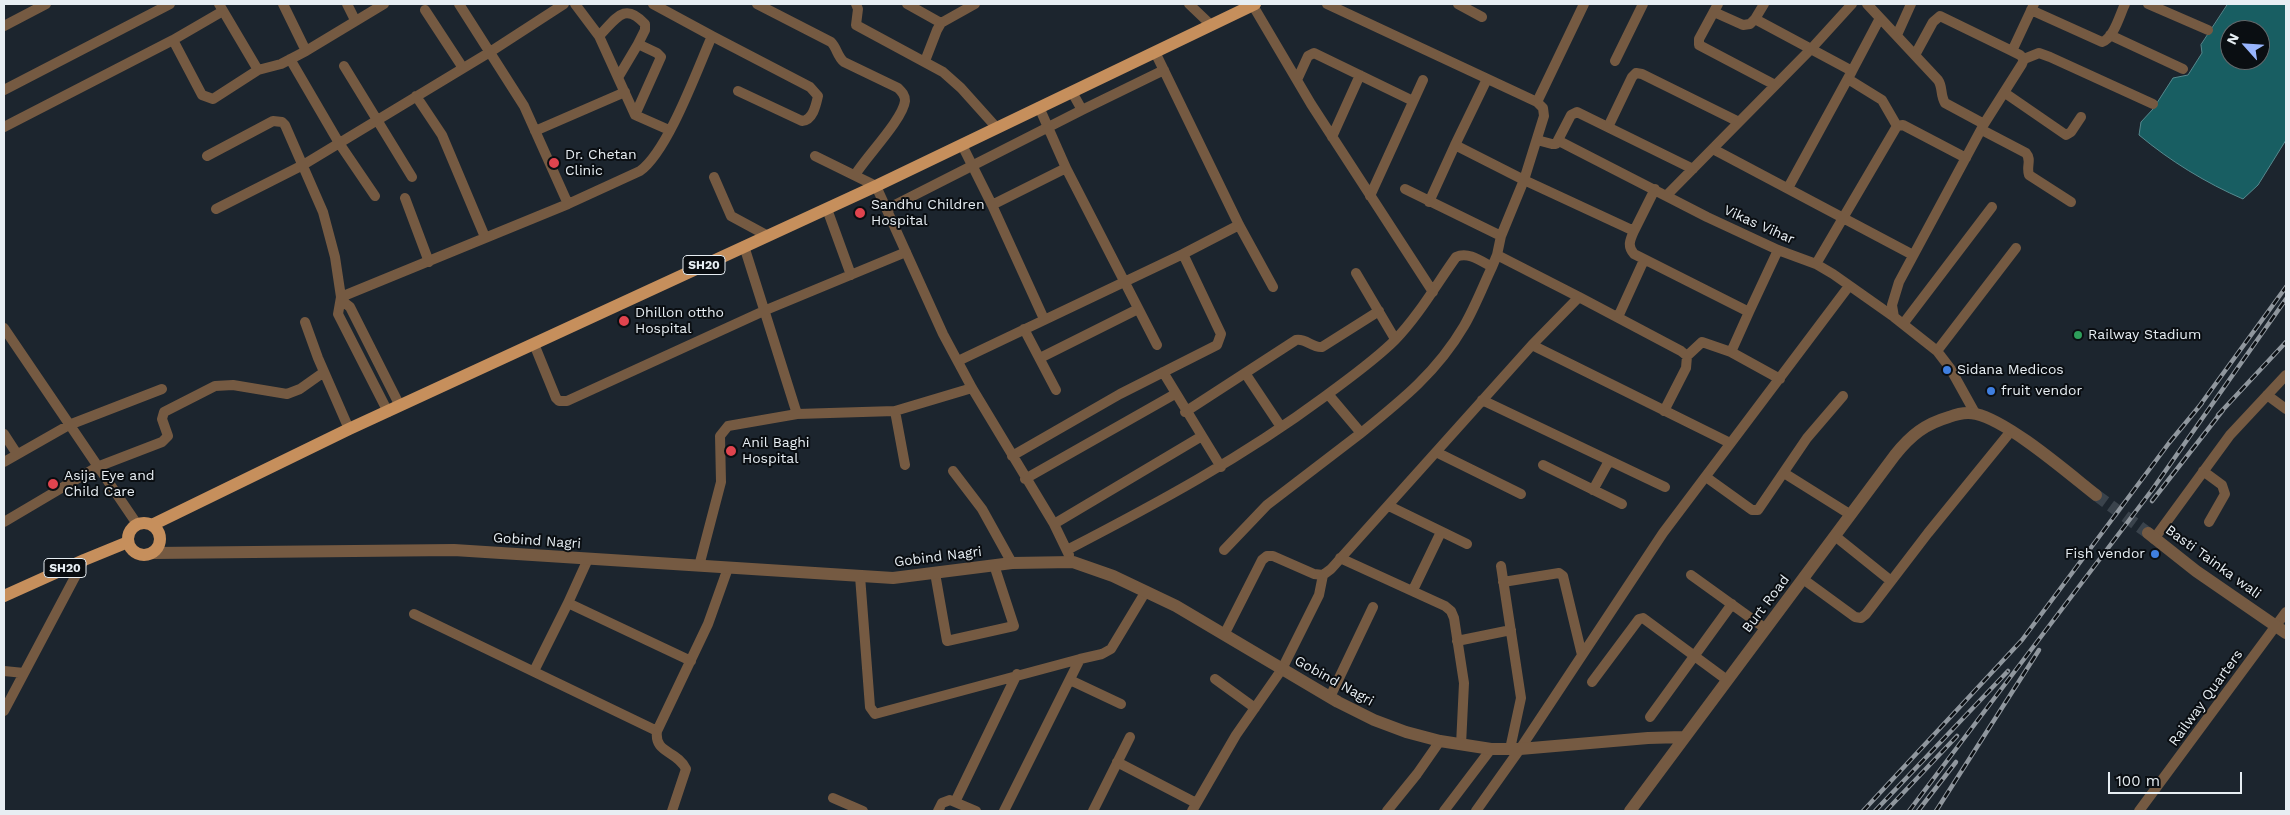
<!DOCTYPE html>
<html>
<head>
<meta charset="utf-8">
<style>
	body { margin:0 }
	#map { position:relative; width:2290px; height:815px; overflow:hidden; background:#1c252e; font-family:"Work Sans",sans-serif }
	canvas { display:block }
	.frame { position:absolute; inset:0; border:5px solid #e7eef3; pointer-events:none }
	.north { position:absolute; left:2220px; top:20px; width:50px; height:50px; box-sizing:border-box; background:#0a0e12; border:1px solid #62686c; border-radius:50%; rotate:296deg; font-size:14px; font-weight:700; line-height:20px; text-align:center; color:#e7eef3 }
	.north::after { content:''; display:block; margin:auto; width:18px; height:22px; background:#98b5fd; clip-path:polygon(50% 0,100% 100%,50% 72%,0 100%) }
	.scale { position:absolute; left:2108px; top:772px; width:134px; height:22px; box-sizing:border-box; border:2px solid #e7eef3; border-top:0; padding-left:6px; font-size:15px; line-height:18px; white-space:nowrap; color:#e7eef3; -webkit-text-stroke:4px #0a0e12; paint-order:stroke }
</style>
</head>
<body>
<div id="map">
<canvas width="2290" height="815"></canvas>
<div class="frame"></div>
<div class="north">N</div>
<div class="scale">100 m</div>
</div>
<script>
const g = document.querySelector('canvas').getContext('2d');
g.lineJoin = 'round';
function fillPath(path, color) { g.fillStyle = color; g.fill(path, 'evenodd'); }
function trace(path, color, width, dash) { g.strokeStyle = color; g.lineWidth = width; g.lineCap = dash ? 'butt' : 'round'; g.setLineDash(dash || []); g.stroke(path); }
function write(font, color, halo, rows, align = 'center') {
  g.font = font + ' "Work Sans",sans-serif'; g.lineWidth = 4; g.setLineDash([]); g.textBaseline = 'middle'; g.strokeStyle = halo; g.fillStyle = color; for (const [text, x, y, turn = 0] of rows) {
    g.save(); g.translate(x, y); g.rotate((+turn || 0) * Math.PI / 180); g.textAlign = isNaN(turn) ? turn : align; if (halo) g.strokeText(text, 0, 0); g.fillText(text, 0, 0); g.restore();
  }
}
const water = new Path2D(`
	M2228,4h58v136l-28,45 -15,14c-37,-16 -73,-38 -104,-64l2,-13 12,-13 20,-31 15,-3 14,-22 -1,-8zM2230,30h30v30h-30z`);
fillPath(water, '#185e62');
trace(water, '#56898e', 1);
trace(new Path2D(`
	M2096,495l52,38`), '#3a434c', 12, [12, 6]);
trace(new Path2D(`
	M219,4l39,66
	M283,4l23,47
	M347,4l8,16
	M459,4l65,102 44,98
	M575,4l24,32 36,79 34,15
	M653,4l59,32
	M757,4l74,38c6,6 6,14 13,20l54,26c4,4 7,7 7,13 -2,18 -39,56 -50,74
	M856,4l2,5 -2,16 87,47 18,16 35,39
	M907,4l34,19
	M1189,4l22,21
	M1252,4l59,100 122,188
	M1327,4l210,98
	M1458,4l24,13
	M1718,4l-19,35v6l76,40
	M1764,4l-9,15 97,52 -64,117
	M1867,4l71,76c5,7 2,15 7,23l39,21
	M2148,4l60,26
	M425,10l38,58
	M2031,10l71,32c12,-4 18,-28 23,-38
	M1714,12l29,13 7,-1 5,-5
	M4,26l42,-22
	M1897,35l14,-31
	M2110,35l73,34
	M599,36c17,-17 25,-35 46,-12v6l-7,14
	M173,40l29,55 11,4 45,-29 23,-6 25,-13 78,-47
	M1155,52l84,173 34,62
	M1915,55l18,-33 7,-6 72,35
	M290,59l49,84 36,53
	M2024,59l15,-6 11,4 103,47
	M925,61l12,-31 4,-7 34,-19
	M1615,61l28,-57
	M344,66l68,111
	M1852,71l28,-53
	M619,76l19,-32 19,9 4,4 -26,58
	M1487,79l-32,66 69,35 110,51 21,-42
	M1848,79l34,21 15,26
	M1297,80l11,-24 6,-3 99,48
	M4,90l166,-86
	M2005,93l61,42 5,-3 10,-15
	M416,96l26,39 43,102
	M1039,107l27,61 91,177
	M1082,110l82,-40
	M4,127l169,-87 50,-29
	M1608,127l24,-50 4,-4 6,1 97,48
	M1982,130l44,23c6,7 0,13 3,22l42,27
	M535,131l90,-39
	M1332,137l28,-62
	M1537,140l15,4h4l15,-29 6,-3 116,57
	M1559,141l148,76 71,33 38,14 17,10 61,43 43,34 13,17 25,45
	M962,145l30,60 52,114
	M1713,149l200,106
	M207,156l66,-35 9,1 3,3 38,87 12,45 6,40 -3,17 50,98
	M815,156l61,30 67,148 29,54 82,136 15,31
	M714,177l17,39 37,20
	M1405,189l96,47
	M1667,195l144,-146 41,-45
	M1370,196l53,-116
	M405,198l24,64
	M1429,202l26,-57
	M992,205l74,-37
	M216,209l87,-44 187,-113 74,-48
	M827,209l24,66
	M887,209l195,-99 -10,-18
	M1634,231c-4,9 -7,15 0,23l115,58 29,-62
	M744,246l53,168
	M1816,264l81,-138 6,-1 63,33
	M1356,273l39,66
	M341,297l227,-93 72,-33c28,-20 57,-101 72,-135l98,51 8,9c-2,9 -5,24 -16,25l-64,-30
	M1579,297l-82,-42 4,-19 23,-56 20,-64 -1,-8 -6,-6 47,-98
	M341,300l9,7 50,99
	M1749,312l-18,40 49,27
	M1618,317l26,-57
	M1894,317l-2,-12 7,-23 85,-158 38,-60 2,-5 -4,-4 -8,-4 22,-47
	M305,322l13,36 31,71
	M1903,324l89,-117
	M4,328l133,196
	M1024,329l32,61
	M534,344l22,54 3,3h8l199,-91 140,-58
	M1532,345l198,98
	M1937,351l79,-103
	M1687,356l15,-14 29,10
	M1040,358l98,-49
	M958,361l225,-107 56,-29
	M1163,372l58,95
	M1245,373l36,54
	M1328,394l33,39c41,-33 76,-61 103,-107 11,-19 19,-40 28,-59
	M2267,395l19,14
	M1482,400l183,87
	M895,411l10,54
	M1185,412l111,-72c10,-2 16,8 26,7l57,-36
	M4,434l13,20
	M1436,452l85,42
	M1012,456l108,-62 97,-49 4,-11 -38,-80
	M4,462l65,-37 93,-36
	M1543,465l79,39
	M953,471l29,38 30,54
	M2203,471l19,14 3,9 -16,28
	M1784,473l67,42
	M1706,477l46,33h6l49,-72 36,-42
	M1025,479l150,-85
	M1593,490l16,-29
	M1389,506l78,38
	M4,522l93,-55 65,-25 6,-6 -6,-17 2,-7 51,-26 18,-1 54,9 13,-5 24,-17
	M1054,524l148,-88
	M1835,536l56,45
	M2154,539l76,-104 56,-60
	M1067,550c89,-46 176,-93 257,-153 24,-18 50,-36 71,-57 24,-25 41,-55 61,-83 12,-6 25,4 36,10l5,-12
	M1224,550l43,-45 94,-72
	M1340,558l105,48 6,5 3,7 10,65 -3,62
	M699,566l22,-84 -1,-46 8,-10 69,-12 98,-3 77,-23
	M1501,566l20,132 -11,51
	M935,573l12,68 67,-15 -20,-61
	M1691,575l75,54
	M860,576l10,131 5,7 205,-55
	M1803,579l52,38 6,1 5,-4 62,-81 83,-102
	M1503,582l56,-9 4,3 19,79
	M1413,590l28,-58
	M568,603l123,58
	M414,614l243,117
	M1225,633l37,-73 5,-4h6l41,18 9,1 8,-6 201,-224 47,-48 102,54 6,5 -1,12 -22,43
	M1457,641l54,-11
	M4,671l20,2
	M534,671l34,-68 20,-44
	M1215,679l40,29
	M1070,680l51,24
	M1592,682l47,-63 4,-1 84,62
	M1330,697l43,-90
	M4,711l80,-151
	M1650,717l82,-113
	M1117,762l79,41
	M833,798l30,13
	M955,802l62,-128
	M672,811l14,-42c-9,-19 -32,-15 -29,-38l51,-107 20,-56
	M938,811l4,-8 8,-3 26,11
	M1004,811l76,-152 22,-5 9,-5 35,-58
	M1093,811l37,-74
	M1192,811l44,-76 46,-66 37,-74 4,-20
	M1387,811l30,-37 23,-33
	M1444,811l47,-62
	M1476,811l44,-62 143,-216 186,-247
	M2139,811l147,-199`), '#755a42', 10);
trace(new Path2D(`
	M2148,533l48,38 90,62
	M153,553l301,-3 439,28 119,-15 61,-1 40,14 63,30 162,96 36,18 32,12 34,9 51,8h29l128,-11 35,-1
	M1630,811l265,-356c16,-20 30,-31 54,-38 8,-3 19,-5 27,-3 32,7 92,59 120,81`), '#755a42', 12);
trace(new Path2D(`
	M128 539a16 16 0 1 1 32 0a16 16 0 1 1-32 0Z
	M152,525l197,-96 527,-243 379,-182
	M4,596l80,-36 44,-18`), '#c68f5c', 12);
const rail = new Path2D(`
	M2198,408l88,-121
	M2218,415l68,-73
	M2152,501l71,-91
	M1863,811l159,-171 147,-197 33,-40
	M1875,811l133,-140
	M1886,811l71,-75
	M1909,811l243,-321 134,-191
	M1918,811l38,-49
	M1936,811l103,-161`);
trace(rail, '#90979e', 4.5);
trace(rail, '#0a0e12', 2.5, [8]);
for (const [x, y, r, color] of [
	[554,163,6,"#e0444e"],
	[860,213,6,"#e0444e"],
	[624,321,6,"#e0444e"],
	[2078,335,5,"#2e9e5b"],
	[1947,370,5,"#3f7fe0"],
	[1991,391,5,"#3f7fe0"],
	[731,451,6,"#e0444e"],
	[53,484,6,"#e0444e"],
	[2155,554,5,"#3f7fe0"]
]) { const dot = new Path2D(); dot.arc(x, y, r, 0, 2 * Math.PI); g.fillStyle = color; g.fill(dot); trace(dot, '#0a0e12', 2); }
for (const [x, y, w] of [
	[704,265,42],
	[65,568,42]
]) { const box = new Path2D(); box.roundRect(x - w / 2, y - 9.5, w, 19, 4); g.fillStyle = '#0a0e12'; g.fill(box); trace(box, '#e7eef3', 1); }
write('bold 12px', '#e7eef3', null, [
	["SH20",704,265],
	["SH20",65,568]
]);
write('14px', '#e7eef3', '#0a0e12', [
	["Dr. Chetan",565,155],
	["Clinic",565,171],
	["Sandhu Children",871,205],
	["Hospital",871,221],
	["Dhillon ottho",635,313],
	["Hospital",635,329],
	["Railway Stadium",2088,335],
	["Sidana Medicos",1957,370],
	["fruit vendor",2001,391],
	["Anil Baghi",742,443],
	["Hospital",742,459],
	["Asija Eye and",64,476],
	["Child Care",64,492],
	["Fish vendor",2145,554,"right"]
], 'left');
write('14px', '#e7eef3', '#0a0e12', [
	["Vikas Vihar",1759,225,24],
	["Gobind Nagri",537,541,4],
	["Gobind Nagri",938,557,-7],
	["Basti Tainka wali",2213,562,36],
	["Burt Road",1766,604,-53],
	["Gobind Nagri",1334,681,29],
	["Railway Quarters",2206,698,-54]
]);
</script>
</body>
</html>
